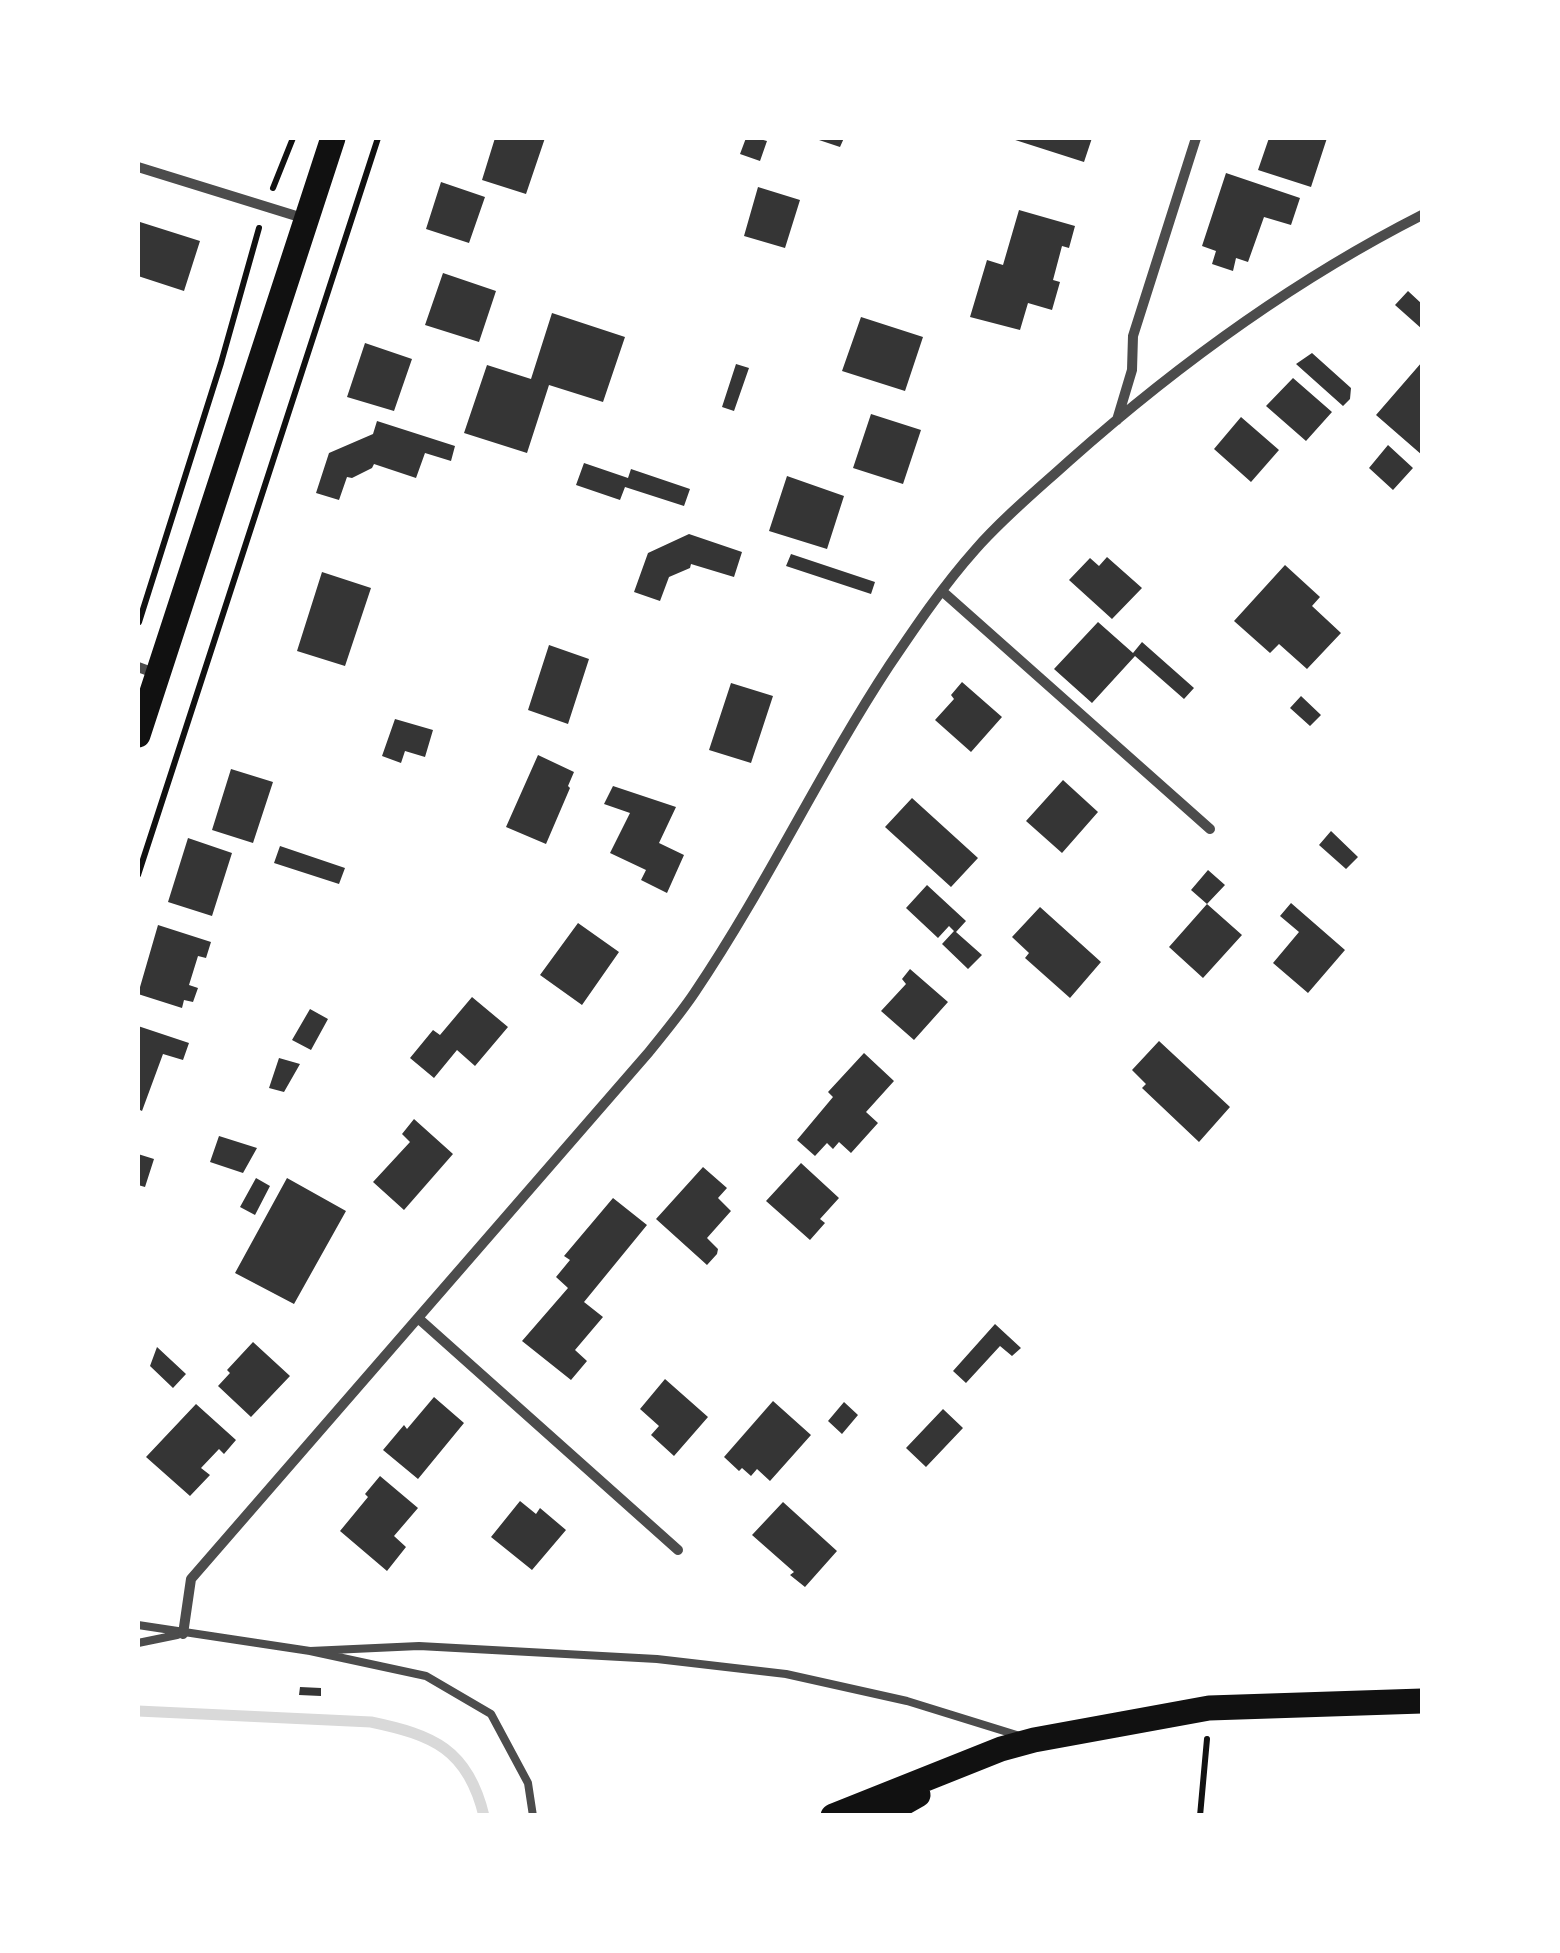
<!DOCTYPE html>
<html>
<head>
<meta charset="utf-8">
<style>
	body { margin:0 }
	#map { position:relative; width:1560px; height:1953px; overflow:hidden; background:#fff; font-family:Inter,sans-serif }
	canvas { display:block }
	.frame { position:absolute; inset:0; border:140px solid #fff; pointer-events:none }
</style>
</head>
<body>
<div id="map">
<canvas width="1560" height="1953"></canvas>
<div class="frame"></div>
</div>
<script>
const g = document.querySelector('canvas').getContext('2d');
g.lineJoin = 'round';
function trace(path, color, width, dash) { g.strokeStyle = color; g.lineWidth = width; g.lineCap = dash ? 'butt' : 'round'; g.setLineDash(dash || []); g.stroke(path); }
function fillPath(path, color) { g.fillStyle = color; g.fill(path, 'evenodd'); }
trace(new Path2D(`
	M138,1711l233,11c62,13 97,27 113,94`), '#d9d9d9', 11);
fillPath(new Path2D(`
	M495,138h50l-19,56 -44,-14z
	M746,138h10l11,3 -7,20 -20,-7z
	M813,138h31l-4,9z
	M1009,138h83l-8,24z
	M1269,138h58l-16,49 -53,-17z
	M1226,173l74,25 -9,27 -27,-8 -16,45 -12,-4 -3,13 -21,-7 4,-13 -14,-5z
	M441,182l44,15 -16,46 -43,-14z
	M758,187l42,13 -15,48 -41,-12z
	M1019,210l56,16 -6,22 -7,-2 -9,34 7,2 -8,28 -24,-7 -8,27 -50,-13 17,-57 16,5z
	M140,222l60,19 -16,50 -46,-15v-48z
	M443,273l53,18 -17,51 -54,-17z
	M1408,291l14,13v25l-27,-24z
	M552,313l73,24 -22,65 -54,-17 -22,68 -63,-20 23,-68 44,14z
	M861,317l62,20 -18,54 -63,-20z
	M365,343l47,16 -18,52 -47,-14z
	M1312,353l39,35 -1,11 -7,7 -47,-42z
	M1422,362v93l-46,-40z
	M736,364l13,4 -15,43 -12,-4z
	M1293,378l39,34 -26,29 -40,-35z
	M871,414l50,16 -18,54 -50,-16z
	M1241,417l38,33 -28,32 -37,-33z
	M377,421l78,25 -4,15 -26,-8 -9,25 -42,-14 -2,4 -20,10 -5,-1 -8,23 -23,-7 13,-40 44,-19z
	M1388,445l25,23 -20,22 -24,-22z
	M584,463l44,15 3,-9 59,20 -6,17 -59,-19 -5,13 -44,-15z
	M787,476l57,20 -17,53 -58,-18z
	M689,534l53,18 -8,25 -43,-13 -1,4 -21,9 -9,24 -26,-9 14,-39z
	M791,554l84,28 -4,12 -85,-28z
	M1107,557l35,31 -30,31 -43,-39 21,-22 9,8z
	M1285,565l35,32 -8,9 29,27 -34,36 -28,-25 -9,9 -36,-32z
	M322,572l49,16 -26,78 -48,-15z
	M1098,622l35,31 9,-11 52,46 -10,11 -49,-43 -43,47 -38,-34z
	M549,645l40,14 -21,65 -40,-14z
	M962,682l40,35 -31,35 -36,-32 19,-21 -3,-4z
	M731,683l42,13 -22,67 -42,-13z
	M1301,696l20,19 -11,11 -20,-18z
	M395,719l38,11 -8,27 -20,-6 -4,12 -19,-7z
	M538,755l36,17 -6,14 2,2 -24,56 -40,-17z
	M231,769l42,13 -20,61 -41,-13z
	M1063,780l35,32 -36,41 -36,-32z
	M613,786l63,21 -17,36 25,12 -17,38 -26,-13 5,-10 -36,-17 20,-40 -26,-9z
	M912,798l66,60 -27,29 -66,-60z
	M1331,831l27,26 -12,12 -27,-24z
	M188,838l44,15 -20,63 -44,-14z
	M280,846l65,22 -6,16 -65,-21z
	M1208,870l17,15 -18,19 -16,-14z
	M927,885l39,36 -10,11 26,23 -14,14 -26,-25 12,-13 -5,-5 -11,12 -32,-30z
	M1291,903l54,47 -37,43 -35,-30 26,-31 -19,-16z
	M1207,904l35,31 -39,43 -34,-31z
	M1040,907l61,55 -31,36 -45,-40 4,-5 -17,-16z
	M578,923l41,29 -37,53 -42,-30z
	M158,925l53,17 -5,16 -8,-2 -9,29 9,3 -5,14 -9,-2 -2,8 -44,-14z
	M910,969l38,33 -34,38 -33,-29 25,-27 -4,-5z
	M472,997l36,30 -33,39 -18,-16 -23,28 -24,-20 23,-28 7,5z
	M310,1009l18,10 -17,31 -19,-10z
	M138,1026l51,17 -6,17 -20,-6 -21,57 -4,-2z
	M1159,1041l71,66 -31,35 -57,-54 4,-4 -14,-14z
	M864,1053l30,28 -28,31 12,11 -27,30 -12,-11 -6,7 -6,-6 -12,13 -18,-16 36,-43 -5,-5z
	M279,1058l21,6 -16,28 -15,-4z
	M414,1119l39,35 -49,56 -31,-28 37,-40 -8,-8z
	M219,1136l38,12 -14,25 -33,-11z
	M138,1154l16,5 -9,28 -7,-2z
	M801,1163l38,35 -19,21 5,4 -15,17 -44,-39z
	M703,1167l24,21 -9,10 13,13 -24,27 11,11 -1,5 -10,11 -51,-46z
	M256,1178l14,8 -15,29 -15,-8z
	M287,1178l59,33 -52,93 -59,-31z
	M613,1198l34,27 -63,77 19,15 -28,33 12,11 -16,19 -49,-39 46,-53 -12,-11 14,-17 -6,-4z
	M995,1324l26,24 -9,8 -12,-10 -34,37 -13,-12z
	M253,1342l37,34 -39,41 -33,-31 12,-13 -3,-3z
	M157,1347l29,27 -13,14 -23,-22z
	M665,1379l43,38 -34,39 -23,-21 8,-9 -19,-17z
	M434,1397l30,26 -46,56 -35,-29 21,-25 3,4z
	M773,1401l38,34 -41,46 -13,-12 -6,7 -9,-8 -3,3 -15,-14z
	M844,1402l14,13 -16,19 -14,-13z
	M196,1404l40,36 -12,14 -5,-5 -18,19 9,7 -20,21 -44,-39z
	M943,1409l20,19 -37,39 -20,-19z
	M380,1476l38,32 -24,28 12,11 -19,24 -47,-40 28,-34 -3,-3z
	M520,1501l16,13 4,-6 26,22 -34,40 -41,-33z
	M783,1502l54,49 -32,36 -15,-12 4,-3 -42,-37z
	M300,1687l21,1v8l-22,-1z`), '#353535');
trace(new Path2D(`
	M273,188l20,-50
	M139,622l82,-259 38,-135
	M138,875l240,-737
	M1200,1816l7,-77`), '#111', 6);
trace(new Path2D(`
	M138,1625l172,26 116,25 65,38 37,69 5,33
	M138,1643l39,-8
	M310,1651l109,-5 238,13 129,15 121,27 113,35`), '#4c4c4c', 8);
trace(new Path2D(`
	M138,167l168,52
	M1117,420l15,-50 1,-34 63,-198
	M942,591l268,238
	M138,667l19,7
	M418,1318l260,232
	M183,1634l8,-55 458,-527c16,-20 32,-39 46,-60 71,-105 125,-221 194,-326 27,-40 54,-80 86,-116 28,-32 62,-60 94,-89 107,-95 225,-181 353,-246`), '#4c4c4c', 10);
trace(new Path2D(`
	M138,735l195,-597
	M833,1816l168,-67 33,-9 175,-32 213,-7
	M881,1816l37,-21`), '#111', 25);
</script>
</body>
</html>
